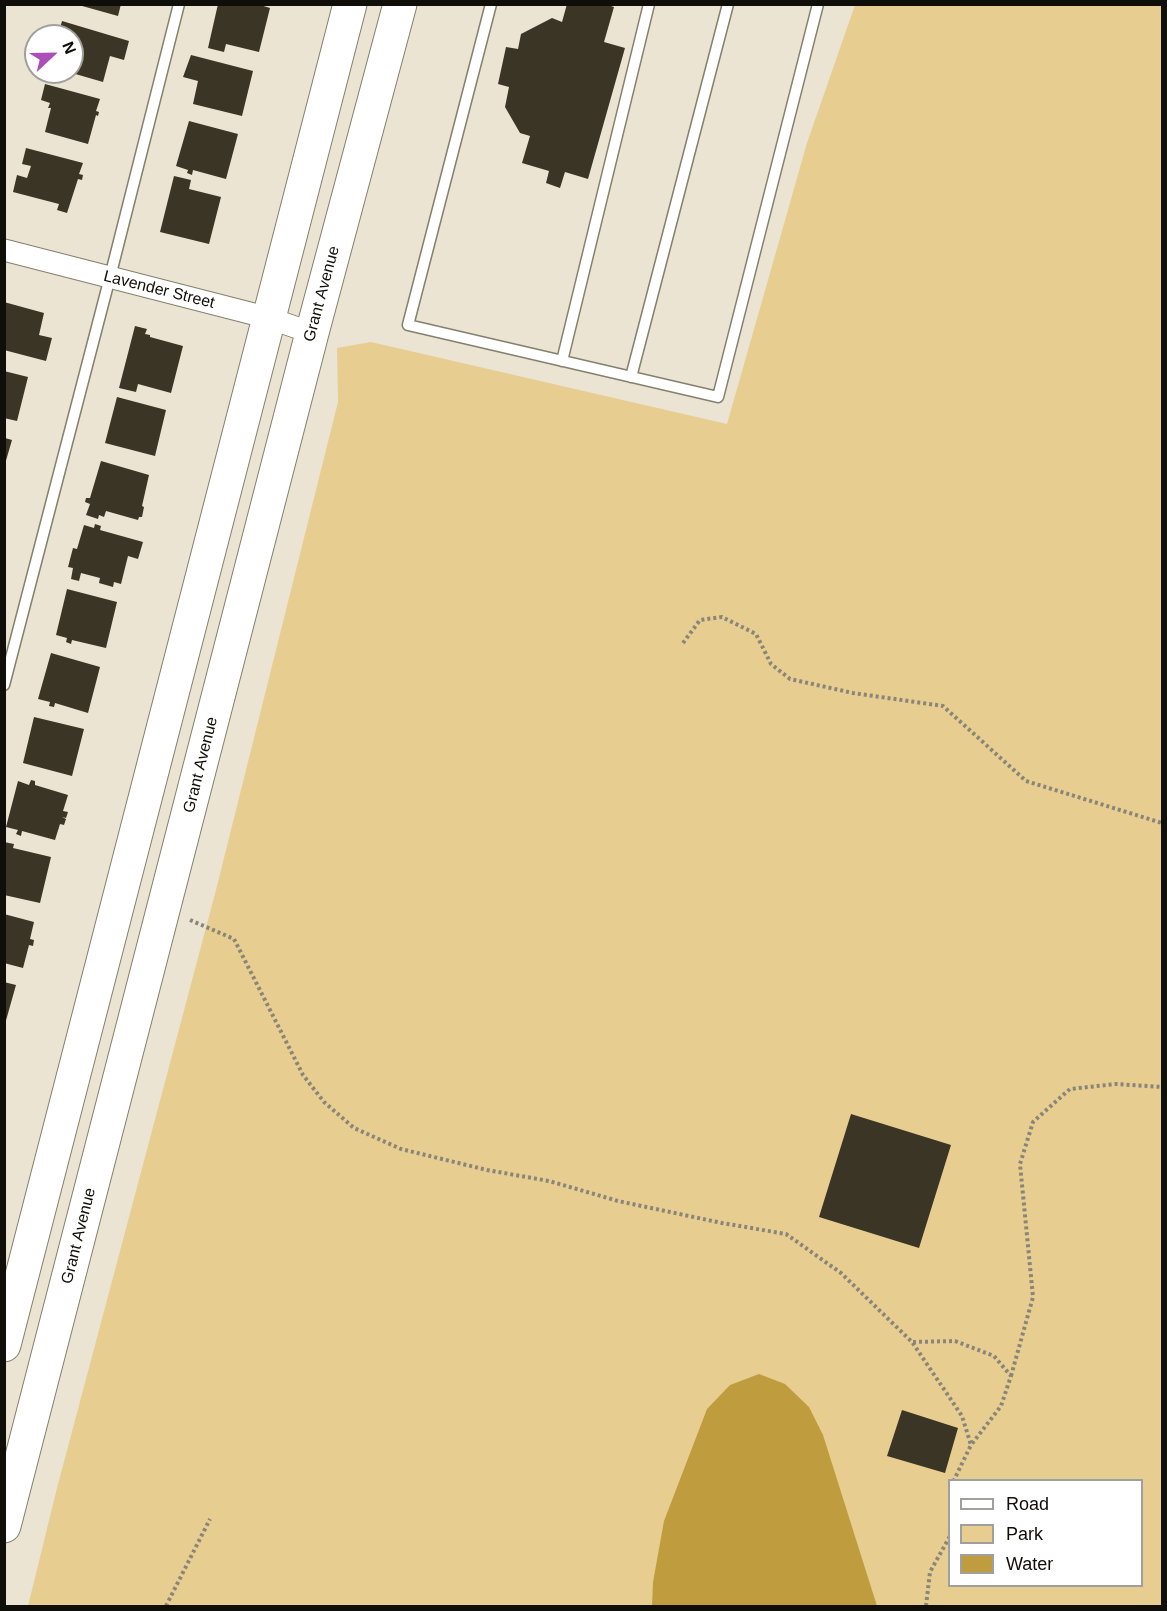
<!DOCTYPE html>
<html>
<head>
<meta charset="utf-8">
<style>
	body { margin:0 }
	#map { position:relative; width:1167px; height:1611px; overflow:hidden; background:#ebe4d2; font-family:Helvetica,sans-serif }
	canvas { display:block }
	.frame { position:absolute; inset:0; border:6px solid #100e08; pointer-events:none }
	.legend { position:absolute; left:948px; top:1479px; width:195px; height:108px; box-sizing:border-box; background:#fff; border:2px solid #9f9f9c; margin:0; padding:8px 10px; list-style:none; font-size:18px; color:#100e08 }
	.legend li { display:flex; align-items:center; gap:12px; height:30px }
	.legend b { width:30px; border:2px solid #9f9f9c }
	.north { position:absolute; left:24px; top:24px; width:60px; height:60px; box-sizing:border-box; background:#fff; border:2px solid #9f9f9c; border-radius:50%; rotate:68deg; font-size:16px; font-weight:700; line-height:24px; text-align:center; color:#100e08 }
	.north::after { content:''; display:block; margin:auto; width:21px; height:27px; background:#ac4eb8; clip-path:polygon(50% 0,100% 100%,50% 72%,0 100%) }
</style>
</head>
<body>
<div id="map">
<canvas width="1167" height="1611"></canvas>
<div class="frame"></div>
<ul class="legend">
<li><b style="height:8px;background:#fff"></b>Road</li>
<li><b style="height:16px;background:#e7ce90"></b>Park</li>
<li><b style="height:16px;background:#bf9d3e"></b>Water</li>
</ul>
<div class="north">N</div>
</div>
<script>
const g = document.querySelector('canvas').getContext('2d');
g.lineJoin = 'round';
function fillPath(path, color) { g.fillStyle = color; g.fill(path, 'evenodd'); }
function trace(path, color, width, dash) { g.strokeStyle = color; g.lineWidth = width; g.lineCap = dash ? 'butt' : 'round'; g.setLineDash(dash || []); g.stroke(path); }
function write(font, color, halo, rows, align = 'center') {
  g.font = font + ' Helvetica,sans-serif'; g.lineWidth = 6; g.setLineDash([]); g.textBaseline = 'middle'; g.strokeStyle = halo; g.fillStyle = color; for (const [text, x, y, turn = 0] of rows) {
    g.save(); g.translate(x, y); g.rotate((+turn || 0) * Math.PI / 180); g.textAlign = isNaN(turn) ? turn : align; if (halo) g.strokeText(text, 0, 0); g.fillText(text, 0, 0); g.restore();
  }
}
fillPath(new Path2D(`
	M855,5h307v1601h-1134l29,-118 159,-598 122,-488 -1,-54 34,-6 356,82 80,-281zM950,1480h192v106h-192z`), '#e7ce90');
fillPath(new Path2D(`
	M759,1374l26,10 24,23 14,28 54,171h-225l1,-24 11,-61 43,-112 23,-24z`), '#bf9d3e');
fillPath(new Path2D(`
	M75,4h46l-3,12z
	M218,4h39l13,4 -11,44 -33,-8 -2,8 -16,-4z
	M567,4h38l9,3 -10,35 21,6 -37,131 -23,-7 -5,16 -14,-5 3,-12 -27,-8 8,-27 -10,-3 -15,-26 4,-20 -11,-3 8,-37 12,2 3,-15 31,-16 10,4z
	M62,21l67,20 -5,19 -14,-4 -7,26 -31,-9v-37h-14z
	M191,55l62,16 -11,45 -49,-12 5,-23 -15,-4z
	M45,84l55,15 -4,12 3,1 -1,4 -2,-1 -8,29 -43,-12 6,-24h-3l2,-5 -9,-3z
	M189,121l49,13 -12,45 -33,-9 -1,5 -5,-2 1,-3 -12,-4z
	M26,148l57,15 -4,11 4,1 -1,5 -4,-1 -11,34 -10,-3 2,-6 -46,-12 4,-17 10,3 4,-12 -9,-2z
	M174,176l17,4 -2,9 32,8 -12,47 -49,-12z
	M4,302l40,11 -5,22 13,3 -6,23 -42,-11z
	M135,326l12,3 -2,5 5,1v2l33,9 -12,47 -33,-9 -2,8 -17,-4z
	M4,371l24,6 -11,44 -13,-3z
	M117,397l49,13 -11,46 -50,-13z
	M5,438l7,2 -7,24z
	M101,461l48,14 -7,31 2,1 -2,10h-3l-1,3 -32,-9 -2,6 -5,-2 -1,4 -12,-4 4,-11 -5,-2 1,-4h4z
	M95,524l6,2 -1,4 43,12 -5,17 -10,-3 -7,28 -7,-2 -1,5 -14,-4 1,-5 -19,-5 -2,8 -8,-2 2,-11 -5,-1 5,-19 4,1 7,-24 10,3z
	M67,589l50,13 -11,46 -34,-8 -1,4 -5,-2 1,-4 -11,-3z
	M51,653l49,14 -12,46 -33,-10 -1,4 -5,-1 1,-4 -12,-3z
	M34,717l50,12 -12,47 -49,-13z
	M31,780l4,1v4l33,10 -5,16 5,1 -2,6 -4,-1 4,2 -2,6 -4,-1 -5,16 -33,-9 -1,5 -5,-2 2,-4 -12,-3 12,-46 11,4z
	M4,842l10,2 -1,4 38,9 -11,46 -36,-8z
	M4,914l30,8 -4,17 4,1 -1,6 -4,-1 -6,23 -19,-5z
	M4,982l12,3 -11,39h-1z
	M851,1114l100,31 -32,103 -100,-31z
	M902,1410l56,18 -13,45 -58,-17z`), '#3b3526');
const lane = new Path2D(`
	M491,4l-83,321 310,72 100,-393
	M562,361l87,-357
	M631,377l97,-373
	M4,685l106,-408 69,-273`);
const street = new Path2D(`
	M4,250l265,68 43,15`);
const primary = new Path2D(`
	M4,1345l346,-1341
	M4,1526l308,-1193 88,-329`);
trace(lane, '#857f6e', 13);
trace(street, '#857f6e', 23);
trace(primary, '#857f6e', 35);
trace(new Path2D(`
	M683,643l17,-23 22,-3 34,17 15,30 19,15 63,14 90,13 83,75 136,42
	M190,920l44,19 69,136 21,27 30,26 47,21 86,21 62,11 69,20 104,22 64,11 55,39 71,69 50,74 9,29 -17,35
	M913,1342l42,-1 39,15 17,20 -10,30 -30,39
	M1011,1376l22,-79 -13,-133 13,-42 37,-33 46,-5 46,3
	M166,1606l44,-87
	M926,1606l4,-34 20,-36`), '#8a8579', 4, [3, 3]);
trace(lane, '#fff', 10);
trace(street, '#fff', 21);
trace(primary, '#fff', 33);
write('16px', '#100e08', '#fff', [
	["Lavender Street",159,290,14],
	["Grant Avenue",322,294,-75],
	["Grant Avenue",201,765,-76],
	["Grant Avenue",79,1236,-76]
]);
</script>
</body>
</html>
